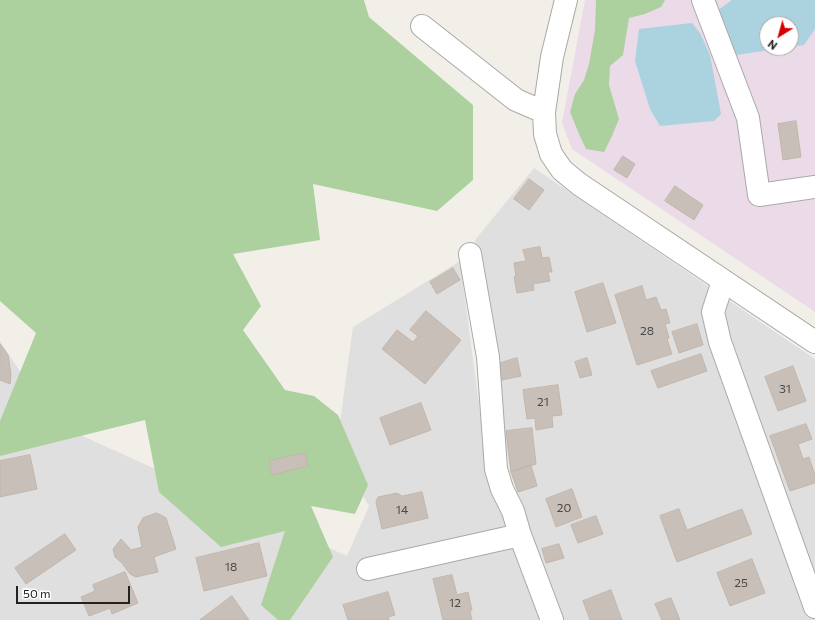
<!DOCTYPE html>
<html>
<head>
<meta charset="utf-8">
<style>
	body { margin:0 }
	#map { position:relative; width:815px; height:620px; overflow:hidden; background:#f2efe9; font-family:Commissioner,sans-serif }
	canvas { display:block }
	.north { position:absolute; left:759px; top:16px; width:40px; height:40px; box-sizing:border-box; background:#fff; border:1px solid #a7a7a7; border-radius:50%; rotate:217deg; font-size:11px; font-weight:700; line-height:16px; text-align:center; color:#222 }
	.north::after { content:''; display:block; margin:auto; width:14px; height:18px; background:#d40000; clip-path:polygon(50% 0,100% 100%,50% 72%,0 100%) }
	.scale { position:absolute; left:16px; top:586px; width:114px; height:18px; box-sizing:border-box; border:2px solid #222; border-top:0; padding-left:5px; font-size:12px; line-height:14px; white-space:nowrap; color:#222; -webkit-text-stroke:3px #fff; paint-order:stroke }
</style>
</head>
<body>
<div id="map">
<canvas width="815" height="620"></canvas>
<div class="north">N</div>
<div class="scale">50 m</div>
</div>
<script>
const g = document.querySelector('canvas').getContext('2d');
g.lineJoin = 'round';
function fillPath(path, color) { g.fillStyle = color; g.fill(path, 'evenodd'); }
function trace(path, color, width, dash) { g.strokeStyle = color; g.lineWidth = width; g.lineCap = dash ? 'butt' : 'round'; g.setLineDash(dash || []); g.stroke(path); }
function write(font, color, halo, rows, align = 'center') {
  g.font = font + ' Commissioner,sans-serif'; g.lineWidth = 4; g.setLineDash([]); g.textBaseline = 'middle'; g.strokeStyle = halo; g.fillStyle = color; for (const [text, x, y, turn = 0] of rows) {
    g.save(); g.translate(x, y); g.rotate((+turn || 0) * Math.PI / 180); g.textAlign = isNaN(turn) ? turn : align; if (halo) g.strokeText(text, 0, 0); g.fillText(text, 0, 0); g.restore();
  }
}
fillPath(new Path2D(`
	M534,168l281,191v261h-254l-51,-148 -35,-232z
	M460,261l26,197 32,101 22,61h-540v-279l54,82 293,133 22,-50 -33,-55 17,-124z`), '#e0dfdf');
fillPath(new Path2D(`
	M585,0h230v312l-243,-163 -10,-26zM767,24h24v24h-24z`), '#ebdbe8');
fillPath(new Path2D(`
	M0,0h364l5,17 104,88v75l-36,31 -124,-27 7,56 -87,14 28,52 -18,24 42,60 29,6 24,19 30,70 -13,29 -44,-8 22,51 -43,63h-12l-17,-15 24,-74 -64,16 -62,-55 -14,-72 -145,36v-35l36,-88 -36,-32z
	M596,0h69l-4,7 -16,7 -16,4 -6,37 -13,11 -1,19 10,34 -7,17 -8,16 -18,-3 -7,-15 -9,-22 5,-18 9,-14 5,-16 6,-34z`), '#add19e');
fillPath(new Path2D(`
	M732,0h83v29l-11,16 -13,2v-23h-24v24h17l-48,7 -9,-10 -9,-35z
	M692,23l8,10 10,22 11,59 -7,7 -54,5 -10,-17 -15,-48 4,-32z`), '#aad3df');
const building = new Path2D(`
	M796,121l5,36 -18,3 -5,-36z
	M623,156l12,8 -8,14 -13,-8z
	M529,179l15,11 -15,20 -15,-11z
	M675,186l28,19 -9,15 -29,-19z
	M540,247l2,11 7,-1 3,15h-4l2,9 -17,3 1,6 -17,3 -3,-16 2,-1 -2,-13 12,-2 -3,-11z
	M453,268l7,12 -23,14 -7,-12z
	M603,283l13,40 -29,9 -12,-40z
	M642,286l4,14 10,-3 5,13 5,-1 4,14 -5,1 4,14 -2,1 5,15 -35,11 -22,-70z
	M426,311l35,29 -36,44 -43,-35 15,-19 16,12 5,-6 -8,-6z
	M697,324l6,21 -24,8 -7,-21z
	M0,344l8,11 3,19 -1,10 -10,-4z
	M701,354l6,17 -49,17 -7,-17z
	M517,358l4,18 -19,4 -4,-16z
	M587,358l5,17 -12,3 -5,-16z
	M793,366l13,35 -28,10 -13,-34z
	M558,385l4,30 -10,1 1,11 -17,3 -1,-12 -8,1 -4,-29z
	M421,403l10,27 -41,15 -10,-27z
	M806,424l6,15 -14,5 5,15 6,-2 6,18v8l-25,8 -20,-55z
	M532,428l4,36 -25,8 -5,-41z
	M305,453l3,13 -36,9 -3,-14z
	M30,455l7,34 -37,8v-36z
	M531,465l6,21 -19,6 -7,-20z
	M572,489l10,28 -26,10 -10,-28z
	M422,492l6,26 -46,11 -6,-27 2,-5 19,-4 5,3z
	M679,509l8,21 55,-21 10,25 -75,28 -17,-46z
	M157,513l9,5 10,31 -22,8 4,15 -22,5 -6,-3 -8,-11 -7,-6 -2,-8 8,-10 10,11 11,-3 -4,-20 5,-9z
	M596,516l7,18 -25,9 -7,-18z
	M65,534l11,16 -50,34 -11,-16z
	M259,543l8,33 -63,15 -8,-33z
	M559,544l5,14 -18,5 -4,-14z
	M752,559l13,34 -35,13 -13,-33z
	M125,572l13,31 -26,11 -2,-6 -21,8 -8,-19 14,-6 -2,-6z
	M452,575l5,20 11,-3 4,18 -2,1 2,9h-29l-10,-41z
	M611,590l11,30h-32l-7,-19z
	M388,592l7,23 -7,2 1,3h-41l-5,-15z
	M232,596l17,24h-49z
	M671,598l9,22h-18l-7,-16z`);
fillPath(building, '#c7bfb8');
trace(building, '#c4b6ab', 1);
const minor = new Path2D(`
	M566,0l-14,57 -8,55 1,22 6,20 11,16 17,14 236,158
	M703,0l45,118 11,77 56,-8
	M422,26l94,74 28,12
	M470,254l18,103 8,112 6,20 11,22 7,24 32,85
	M723,281l-10,31 7,30 95,265
	M368,569l152,-34`);
trace(minor, '#a9a9a9', 24);
trace(minor, '#fff', 22);
write('12px', '#4b4948', null, [
	["28",647,331],
	["31",785,389],
	["21",543,402],
	["20",564,508],
	["14",402,510],
	["18",231,567],
	["25",741,583],
	["12",455,603]
]);
</script>
</body>
</html>
